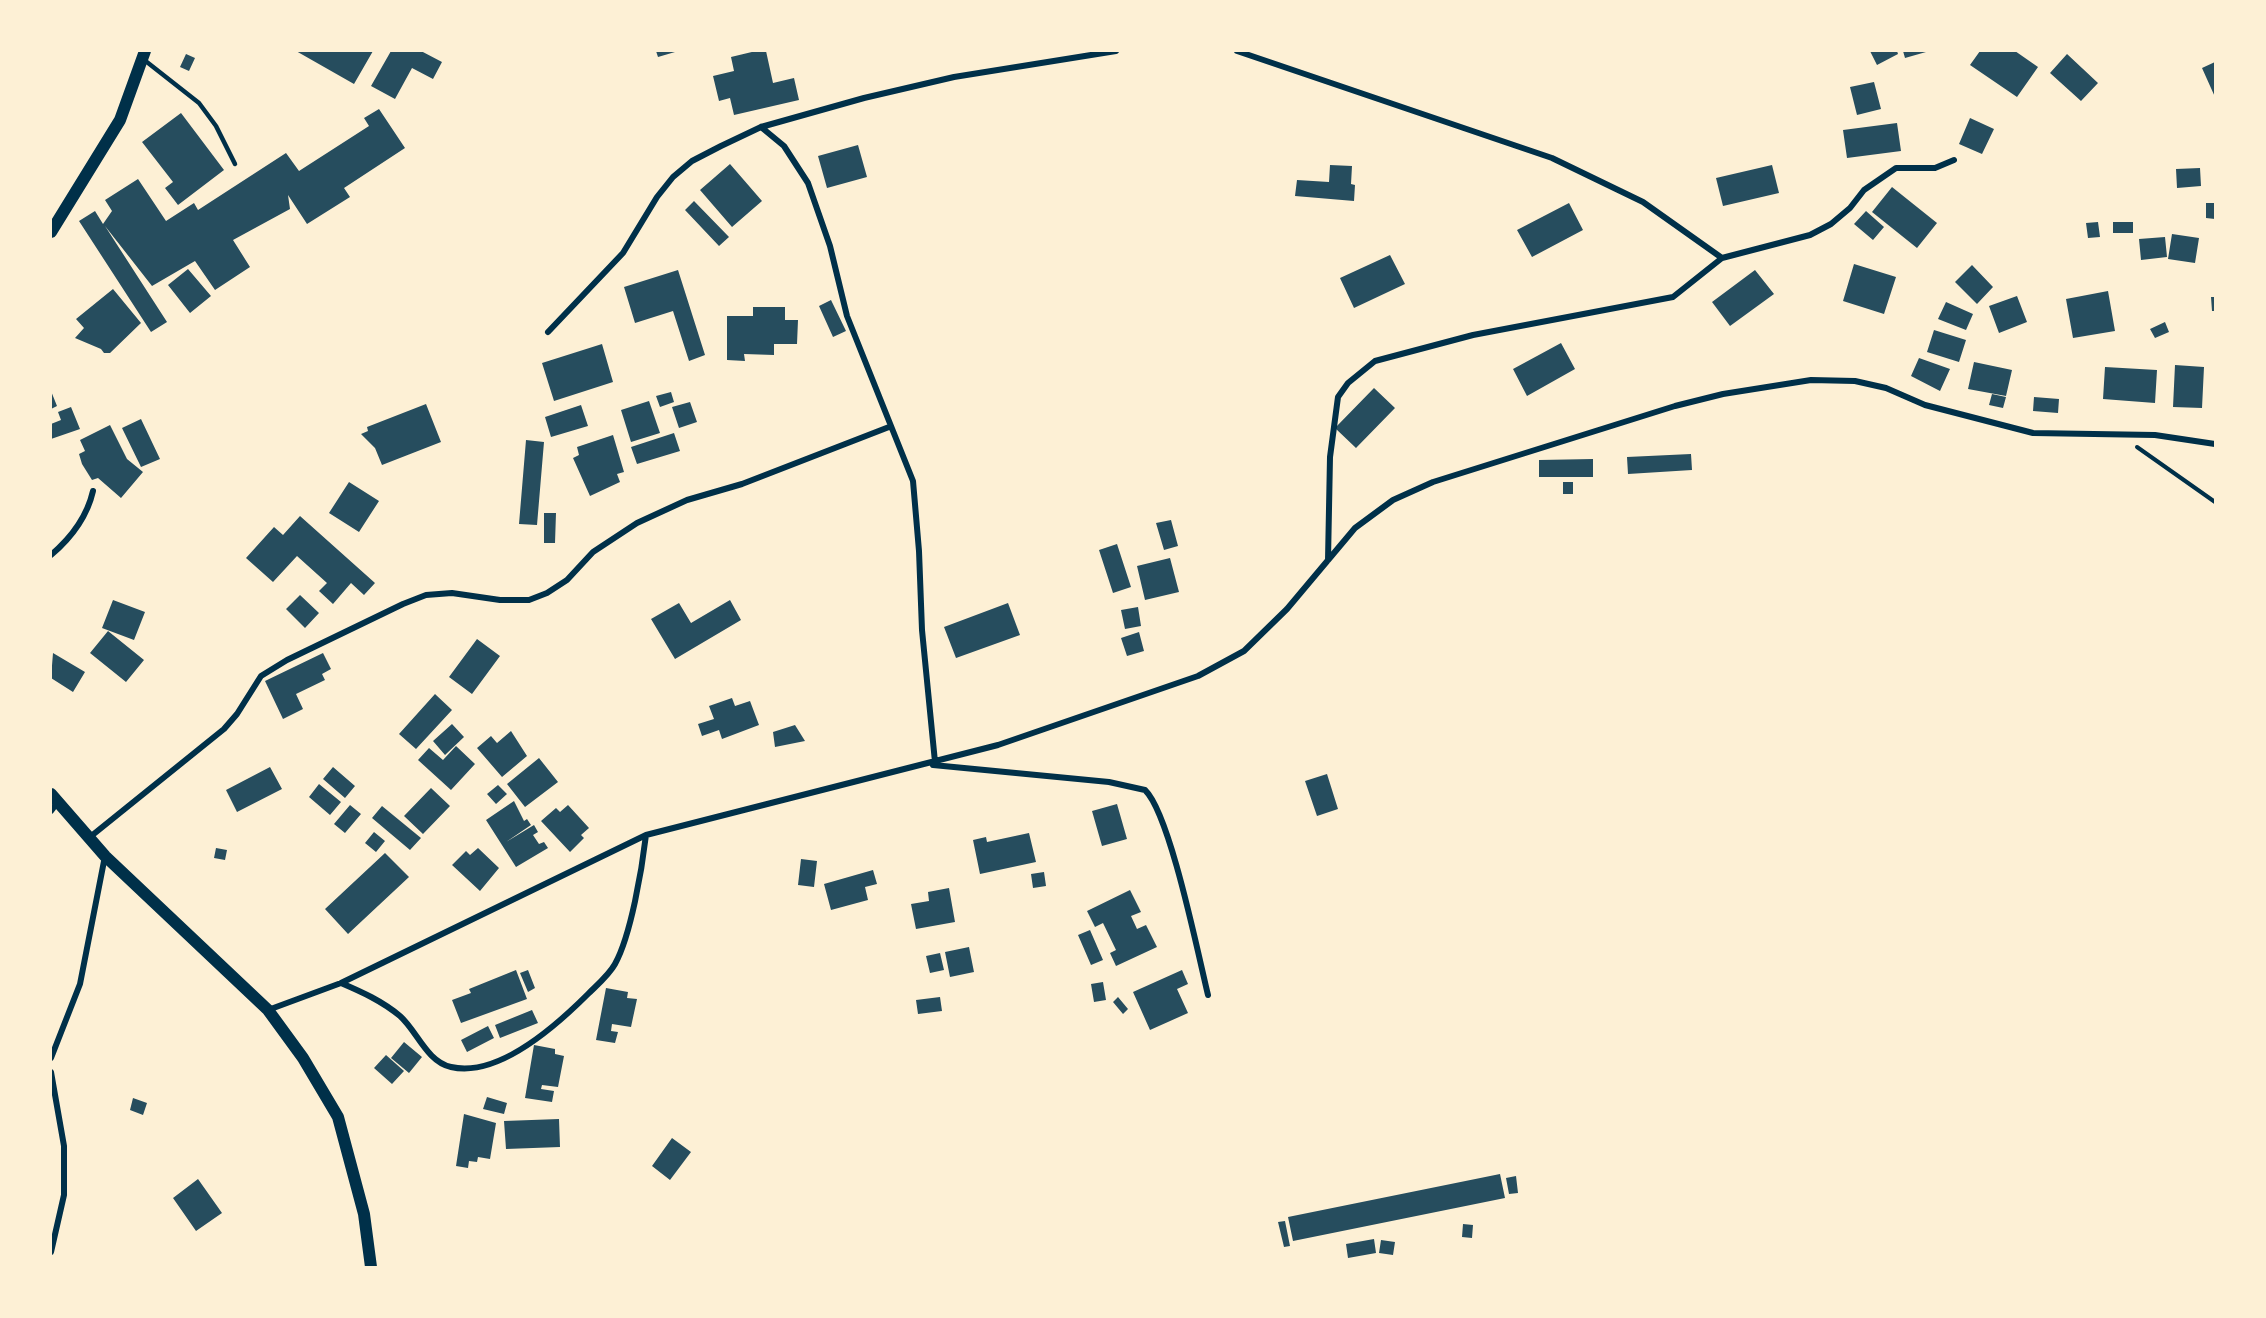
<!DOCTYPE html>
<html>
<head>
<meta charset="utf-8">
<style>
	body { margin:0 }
	#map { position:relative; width:2266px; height:1318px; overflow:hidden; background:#fdf0d5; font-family:"PT Sans",sans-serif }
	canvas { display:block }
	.frame { position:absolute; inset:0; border:52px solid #fdf0d5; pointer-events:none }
</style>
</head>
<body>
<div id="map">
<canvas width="2266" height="1318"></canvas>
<div class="frame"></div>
</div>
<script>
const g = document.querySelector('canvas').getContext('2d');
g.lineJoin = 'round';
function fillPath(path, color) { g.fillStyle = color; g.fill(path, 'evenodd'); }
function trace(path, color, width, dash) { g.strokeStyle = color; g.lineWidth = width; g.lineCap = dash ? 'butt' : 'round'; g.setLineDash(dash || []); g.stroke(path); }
fillPath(new Path2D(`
	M296,51h77l-19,33z
	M391,51h30l21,11 -9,17 -21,-11 -17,31 -24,-13z
	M656,51h19v1l-17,5z
	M756,51h10l7,32 21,-5 5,22 -65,15 -4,-17 -11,3 -6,-25 21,-5 -3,-14z
	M1870,51h27l1,3 -21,11z
	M1903,51h23v1l-21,6z
	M1980,51h35l23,16 -21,30 -47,-32z
	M186,54l9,4 -6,13 -9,-4z
	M2067,54l31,29 -17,18 -31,-28z
	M2215,62v35l-13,-29z
	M1874,82l7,27 -24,6 -7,-28z
	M379,109l26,39 -61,40 6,9 -43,27 -19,-29 2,14 -57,31 17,27 -35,23 -20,-29 -43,25 -47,-60 62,96 -16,10 -72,-111 16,-10 8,13 9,-13 -7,-11 33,-21 28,42 28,-18 4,7 88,-57 13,18 70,-45 -5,-8z
	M181,113l43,57 -46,35 -13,-17 8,-6 -31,-40z
	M1970,118l24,11 -12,25 -23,-10z
	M1897,123l4,28 -54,7 -4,-28z
	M858,145l9,32 -40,11 -9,-32z
	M730,164l32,37 -30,26 -32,-37z
	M1330,165l22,1 -1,18 4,1 -1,16 -59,-5 2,-16 32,2z
	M1772,165l7,28 -56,13 -7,-28z
	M2200,168l1,18 -24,2 -1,-19z
	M1892,187l45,36 -20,25 -45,-36z
	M694,201l35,36 -10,9 -34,-36z
	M1569,203l14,27 -51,27 -15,-27z
	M2206,203h9v16l-9,-1z
	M1866,211l18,16 -11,13 -19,-16z
	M2098,222l2,15 -12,1 -2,-15z
	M2113,222h20v11h-20z
	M2172,234l27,4 -4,25 -27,-4z
	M2165,237l2,20 -26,3 -2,-21z
	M1390,255l15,29 -51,24 -14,-30z
	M1854,264l42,13 -12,37 -41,-13z
	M1972,265l21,22 -16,17 -22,-22z
	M188,269l23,27 -21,17 -22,-28z
	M678,270l27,85 -16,6 -16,-50 -38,12 -11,-36z
	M1755,270l19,24 -44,32 -18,-24z
	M113,289l28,34 -31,30h-6l-3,-4 -26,-11 9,-10 -8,-9z
	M2108,291l7,40 -42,7 -7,-39z
	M2017,296l10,26 -28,11 -10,-27z
	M2211,297h4v14h-3z
	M831,300l15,31 -13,6 -14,-31z
	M1946,302l27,12 -7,16 -28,-11z
	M753,307h32v13h13l-1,24h-23v11l-30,-1 1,7 -18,-1v-44h26z
	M2165,322l4,10 -14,6 -5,-9z
	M1934,330l32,10 -7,22 -32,-10z
	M1561,343l14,26 -48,27 -14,-27z
	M602,344l11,38 -59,19 -12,-38z
	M1919,358l31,11 -10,22 -29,-15z
	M1974,362l38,8 -6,26 -38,-7z
	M2175,365l29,2 -2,41 -29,-1z
	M2105,367l52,3 -2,33 -52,-4z
	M1374,388l21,20 -39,40 -21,-20z
	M51,391l6,15 -6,3z
	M671,392l3,10 -14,5 -4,-11z
	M1992,394l14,3 -3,11 -14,-3z
	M2034,397l25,2 -1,14 -25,-2z
	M649,401l11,32 -29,9 -10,-32z
	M690,402l7,20 -18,6 -7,-21z
	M426,404l15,38 -59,23 -7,-17 -14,-14 7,-3 -1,-4z
	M581,405l7,21 -37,11 -6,-20z
	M71,407l9,22 -29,10v-15l10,-4 -3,-8z
	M141,419l19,40 -19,8 -19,-39z
	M110,425l17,34 16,13 -22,26 -23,-20 -6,2 -10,-16 -3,-10 6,-3 -5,-11z
	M674,433l6,18 -43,13 -6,-17z
	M613,435l11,37 -7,2 3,8 -30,14 -17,-38 6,-3 -2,-8z
	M526,440l18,2 -7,83 -18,-1z
	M1691,454l1,16 -64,4 -1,-17z
	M1593,459v18h-54v-17z
	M349,482l30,19 -20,31 -30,-19z
	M1563,482h10v12h-10z
	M544,513h12l-1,30h-11z
	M300,516l75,67 -11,12 -13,-12 -18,21 -14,-13 8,-8 -30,-27 -24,26 -27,-24 28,-31 9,8z
	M1171,520l7,26 -14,4 -8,-27z
	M1117,544l14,43 -18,6 -14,-43z
	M1170,558l9,34 -34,8 -8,-34z
	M300,595l19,18 -14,15 -19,-19z
	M113,600l32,12 -11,28 -32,-12z
	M730,600l11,20 -66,39 -24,-40 28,-16 12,20z
	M1008,603l12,32 -64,23 -12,-31z
	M1138,607l3,19 -16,3 -4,-19z
	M108,631l36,29 -18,22 -36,-29z
	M1139,632l5,19 -17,5 -6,-18z
	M477,639l23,17 -28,38 -23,-17z
	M53,653l32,19 -12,20 -22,-14z
	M323,653l8,16 -9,5 3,6 -29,14 7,15 -20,10 -18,-38z
	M435,694l17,16 -36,39 -17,-15z
	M732,698l3,8 15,-5 9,24 -37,14 -3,-9 -17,6 -4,-12 16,-5 -5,-13z
	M452,724l12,13 -19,18 -12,-14z
	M795,725l10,16 -30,6 -2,-15z
	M511,731l16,25 -25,21 -25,-29 14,-12 6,7z
	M456,746l19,18 -24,26 -33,-30 11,-12 14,12z
	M539,758l19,24 -33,25 -18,-23z
	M270,767l12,22 -45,23 -11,-22z
	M333,767l22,19 -10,12 -22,-19z
	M1327,774l11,35 -21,7 -12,-35z
	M319,784l22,18 -11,13 -21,-18z
	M498,785l9,9 -11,10 -9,-10z
	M431,788l19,18 -27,28 -19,-18z
	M514,801l10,20 3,-2 4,6 -25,17 28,-17 4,7 -5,3 6,9 5,-2 4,6 -32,19 -30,-47z
	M1117,804l10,35 -25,7 -10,-35z
	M350,805l11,9 -16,19 -11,-9z
	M568,805l21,23 -8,7 3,3 -14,14 -29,-31 15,-13 4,4z
	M382,806l39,32 -11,12 -38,-32z
	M374,832l11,9 -9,11 -11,-9z
	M1029,833l7,29 -56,12 -7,-34 13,-3 1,5z
	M216,848l11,2 -2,10 -11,-2z
	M478,848l21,20 -19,23 -28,-26 14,-14 4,4z
	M385,853l24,24 -61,57 -23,-25z
	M801,859l16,2 -3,26 -16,-2z
	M873,870l4,14 -12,3 3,13 -37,10 -7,-26z
	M1044,872l2,14 -13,2 -2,-14z
	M949,888l6,34 -39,7 -5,-25 18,-3 -1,-9z
	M1130,890l11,22 -10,4 6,13 9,-4 11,22 -41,19 -6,-13 6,-3 -13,-27 -8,4 -8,-16z
	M1090,930l13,30 -12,5 -13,-30z
	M969,947l5,25 -24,5 -5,-25z
	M940,953l4,17 -14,3 -4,-17z
	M516,970l11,29 -66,24 -9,-23 19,-7 -2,-4z
	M528,970l7,18 -7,4 -8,-19z
	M1182,970l6,14 -11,5 11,24 -38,17 -17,-38z
	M1103,982l3,18 -12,2 -3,-18z
	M606,988l22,4 -1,6 10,1 -6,28 -19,-3 -1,7 7,1 -3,11 -19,-3z
	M940,997l2,14 -24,3 -2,-14z
	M1118,997l10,12 -5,5 -10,-12z
	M532,1010l6,13 -38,15 -5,-13z
	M488,1026l6,12 -27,14 -6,-12z
	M404,1042l18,15 -13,16 -18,-15z
	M534,1045l21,4v5l9,2 -6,31 -16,-2 -1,4 13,2 -2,11 -27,-4z
	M386,1055l18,16 -12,13 -18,-16z
	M487,1097l20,6 -3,11 -21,-5z
	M133,1098l14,5 -4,12 -13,-5z
	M464,1114l32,9 -6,36 -12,-2 -1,5 -8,-1 -1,7 -12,-2z
	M559,1119l1,28 -54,2 -2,-28z
	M672,1138l19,14 -21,28 -18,-14z
	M1500,1174l5,24 -212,43 -5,-24z
	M1516,1176l2,17 -9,1 -3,-16z
	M198,1179l24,34 -26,18 -23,-33z
	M1285,1221l5,25 -6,1 -6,-25z
	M1463,1224l10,1 -1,13 -10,-1z
	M1374,1239l2,14 -28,5 -2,-14z
	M1381,1240l14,2 -2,13 -14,-2z`), '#264d5e');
trace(new Path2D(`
	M2137,447l78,55`), '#003049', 4);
trace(new Path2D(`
	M143,59l56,44 17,23 19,38`), '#003049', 4.5);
trace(new Path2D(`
	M1237,51l315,107 91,44 79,56
	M761,127l23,19 24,37 22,63 17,70 66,165 6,70 3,79 13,132
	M548,332l75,-79 34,-56 16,-20 19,-16 29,-15 40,-19 103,-29 90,-21 162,-26
	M51,555c20,-17 36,-38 42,-64
	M1328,560l2,-103 8,-60 10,-14 27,-22 98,-26 200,-38 49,-39 88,-23 21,-11 19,-16 14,-18 32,-22h39l19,-8
	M933,765l176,17 36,8c25,24 53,164 63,205
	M51,811l6,-8
	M90,837l134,-108 13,-15 24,-38 26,-16 116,-56 23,-9 26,-2 48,7h29l18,-7 20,-13 26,-28 44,-29 50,-23 55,-16 147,-57
	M341,983c21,9 41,18 59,33 17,15 27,46 51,51 47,11 106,-42 137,-73 9,-9 21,-19 27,-30 16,-29 27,-95 31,-129
	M268,1010l73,-27 305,-148 352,-90 200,-69 46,-25 43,-42 68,-81 38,-28 40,-18 242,-76 48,-12 88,-14 44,1 31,7 39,17 108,28 122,2 60,9
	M51,1058l29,-74 25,-128
	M51,1072l13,74v49l-13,57`), '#003049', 6);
trace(new Path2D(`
	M51,232l69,-112 25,-69
	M51,794l54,62 163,154 35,48 35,59 26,97 7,53`), '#003049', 12);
</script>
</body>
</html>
